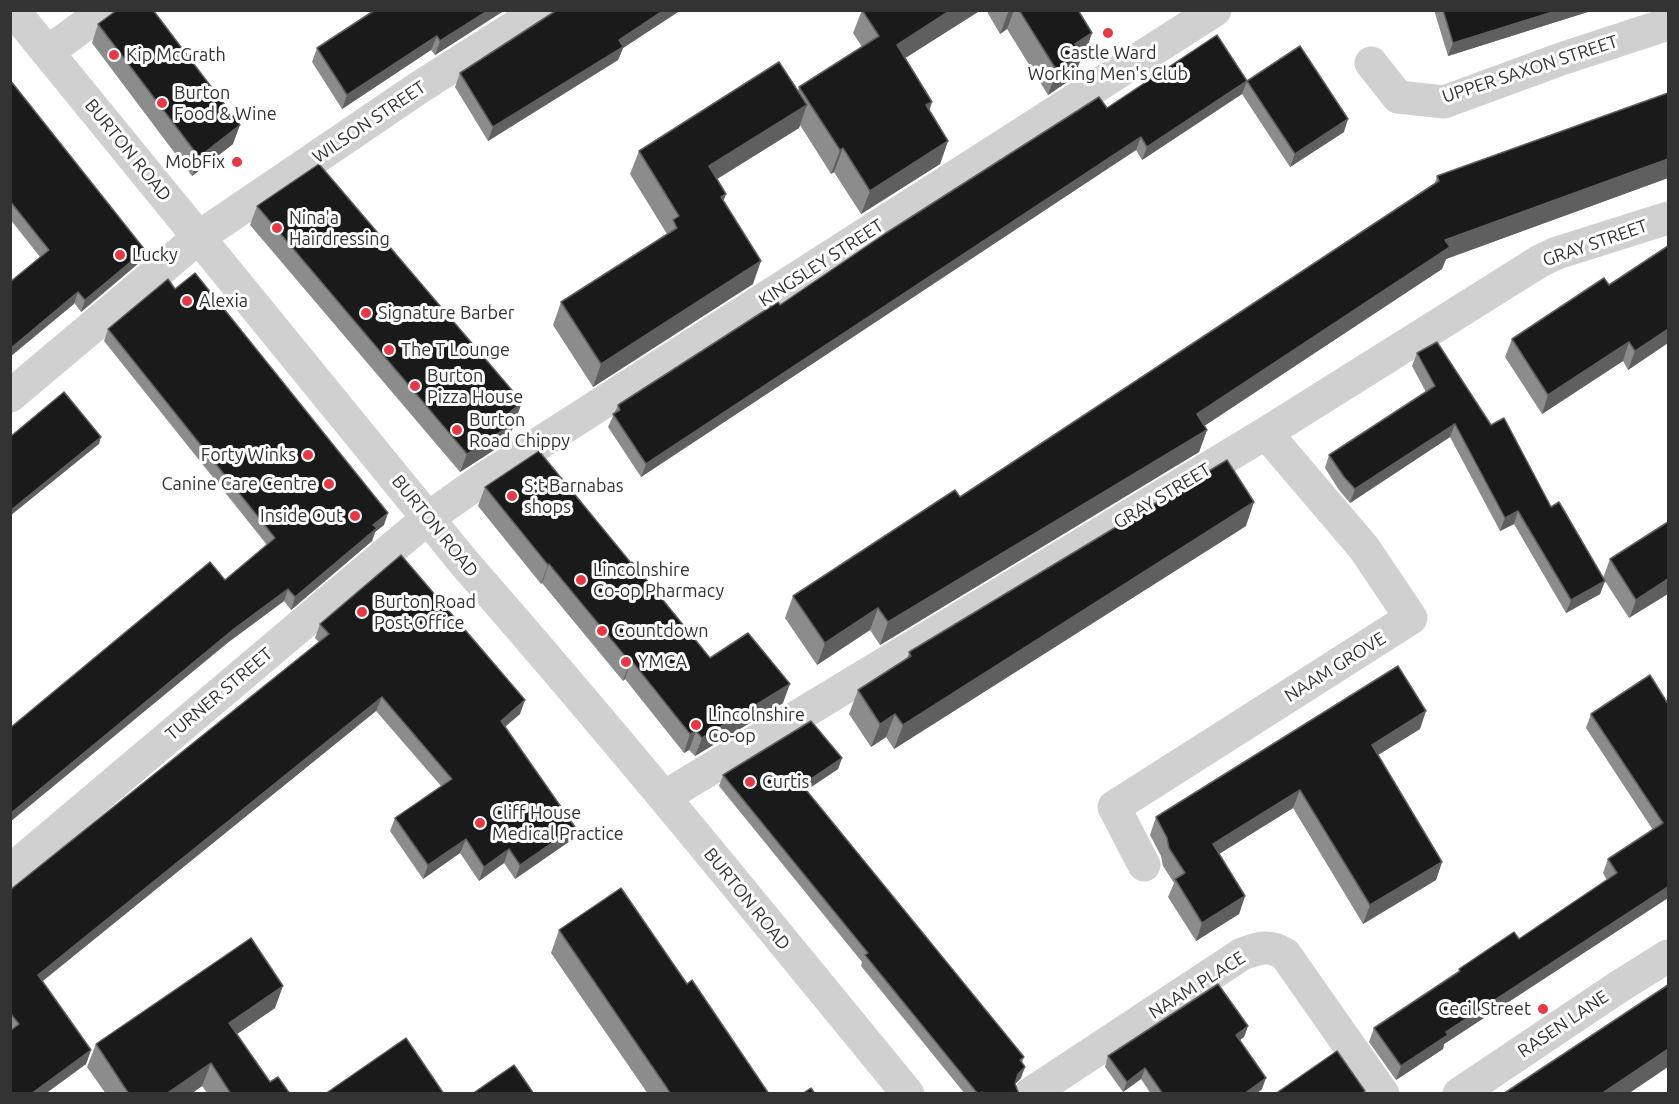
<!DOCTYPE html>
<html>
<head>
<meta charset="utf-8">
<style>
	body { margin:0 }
	#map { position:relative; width:1679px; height:1104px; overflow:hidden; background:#fff; font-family:Ubuntu,sans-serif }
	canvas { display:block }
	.frame { position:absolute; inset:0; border:12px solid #333; pointer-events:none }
</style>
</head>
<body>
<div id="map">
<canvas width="1679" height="1104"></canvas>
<div class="frame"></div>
</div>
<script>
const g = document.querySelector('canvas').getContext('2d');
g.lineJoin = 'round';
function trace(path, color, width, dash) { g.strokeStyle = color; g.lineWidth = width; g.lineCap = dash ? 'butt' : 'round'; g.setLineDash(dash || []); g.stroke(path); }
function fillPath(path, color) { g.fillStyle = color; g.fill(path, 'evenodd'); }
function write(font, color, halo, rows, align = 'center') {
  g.font = font + ' Ubuntu,sans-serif'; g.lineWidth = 6; g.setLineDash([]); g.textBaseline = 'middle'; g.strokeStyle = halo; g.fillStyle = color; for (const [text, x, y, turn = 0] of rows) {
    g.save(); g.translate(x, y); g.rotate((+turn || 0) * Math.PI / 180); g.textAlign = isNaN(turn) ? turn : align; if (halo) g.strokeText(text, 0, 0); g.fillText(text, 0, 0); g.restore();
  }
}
trace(new Path2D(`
	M13,10l453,555c151,172 296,351 442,529
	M48,52l57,-42
	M1371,63l27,34 46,5 117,-43 107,-35
	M10,396l189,-159 221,-150 121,-77
	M664,797l602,-364 274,-172 17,-8 111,-35
	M1144,865l-30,-58 297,-189 -47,-70 -98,-115
	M10,871l418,-353 51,-36 736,-472
	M1030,1094l212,-140c17,-6 27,-10 43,0l98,140
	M1459,1094l161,-108 48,-30`), '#d0d0d0', 33);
fillPath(new Path2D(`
	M505,10l-70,45 -4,-5 -89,59 -30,-47 5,-14z
	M557,10h124l-58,38 -5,12 -130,81 -33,-54 5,-14z
	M862,10h119l-76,48 27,44 -3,8 19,31 -8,23 -79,50 -27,-42 -3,2 -31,-49 -1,3 -82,51 6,22 30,83 -160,103 -40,-62 8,-23 106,-68 -37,-60 9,-23 159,-60 1,-4 63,-40 -9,-14z
	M986,10h92l6,47 -3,2 -8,19 -25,17 -41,-66 -7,5z
	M1434,10h160l-146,46z
	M98,24l135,120 -41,32 -100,-133z
	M10,80l135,170 -5,12 -59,50 -41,-55 -30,-38z
	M1247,81l97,51 -54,35 -48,-73 -100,66 -6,-10 -495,327 -33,-50 10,-22 162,-100 327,-197z
	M1668,93v85l-222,81 -4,10 -238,157 3,4 -8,22 -319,193 -10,-15 -53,35 -32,-47 8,-22 167,-99 475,-314 2,-7z
	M257,206l265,196 -14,39 -48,31 -210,-247z
	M1609,285l59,58 -40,27 -5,-9 -81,53 -37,-57 7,-18z
	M175,289l209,236 -9,7 -3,9 -81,69 -7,-9 -54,40 -5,-61 42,-35 -163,-204 4,-12z
	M1417,353l74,72 114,156 -5,13 -34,19 -52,-89 -14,7 -50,-94 -100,66 -11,-13 -14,-22 4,-13 97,-63 -14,-26z
	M485,487l146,76 79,95 73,45 -88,53 -6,-6 -5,3 -59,-74 -2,2 -81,-98 -1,1 -63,-78z
	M1668,522l-39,96 -26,-40 7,-19z
	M1246,526l-352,223 -8,-12 -15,10 -22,-33 9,-24 49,-31 2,-7z
	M320,624l200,90 -15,13 65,114 -55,38 -11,-16 -25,18 -19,-28 -37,26 -33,-48 5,-13 46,-32 -65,-75 -334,270 49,69 -5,14 -41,30h-35v-204l309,-248 -4,-4z
	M1668,704v194l-224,146 -1,5 -47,31 -27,-38 5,-14 84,-55 1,-4 60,-30 88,-59 -4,-7 5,-14 45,-29 -67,-102 5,-14z
	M1420,729l-42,26 64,107 -6,18 -73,44 -70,-116 -74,46 26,42 -6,18 -43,27 -28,-44 6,-14 -11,-17 -2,-10 -11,-21 6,-18z
	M842,758l-4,11 -32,21 218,267 -2,6 -1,15 -6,6 4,10h-54l-104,-128 1,-4 -143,-176 4,-11z
	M559,930l128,54 82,110h-121l-97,-141z
	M275,1008l-38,26 33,48 20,12h-82l-6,-8 -11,8h-85l-19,-27 9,-23z
	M1248,1026l-4,11 -4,3 22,49 -6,5h-105l-10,-15 -18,13 -18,-25 3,-11z`), '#8c8c8c');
fillPath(new Path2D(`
	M489,10h16l-70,45 5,-14z
	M664,10h17l-58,38 -5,12 -130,81 5,-14 126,-87z
	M951,10h30l-93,59 9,-24z
	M1009,10h5l-7,19 -7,5z
	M1559,10h35l-146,46 5,-13z
	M1092,33l-8,24 -3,2 -8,19 -25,17 9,-24 18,-27z
	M437,36l-6,14 -89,59 5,-14z
	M1247,81l-5,13 -100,66 5,-13z
	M932,102l-8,23 2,-20z
	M807,105l-8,23 -98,61 8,-23z
	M1348,119l-4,13 -54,35 5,-13z
	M240,125l-7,19 -41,32 7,-19z
	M1141,137l-5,13 -495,327 5,-13z
	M948,141l-8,23 -79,50 9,-23z
	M843,148l-9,24 -3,2 9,-24z
	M1668,159v19l-222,81 -4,10 -253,167 8,-22 248,-174z
	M726,194l-8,23 3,-20z
	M145,250l-5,12 -59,50 4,-12z
	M761,261l-8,23 -160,103 8,-23z
	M78,292l-4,12 -64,53v-8z
	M1668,329v14l-40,27 7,-19z
	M1629,342l-6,19 -81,53 6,-19z
	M522,402l-7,19 -5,5 5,-4 -7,19 -48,31 7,-18 41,-40z
	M1455,424l-5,13 -100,66 5,-14z
	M1207,430l-8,22 -319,193 8,-23z
	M101,437l-2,7 -89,72v-5z
	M1254,502l-8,24 -352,223 9,-24z
	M1518,511l-4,13 -14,7 5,-13z
	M388,513l-4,12 -9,7 -3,9 -81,69 4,-13 78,-72z
	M549,564l-7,19 -1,1 7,-19z
	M1668,579v15l-39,24 7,-18z
	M1605,581l-5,13 -34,19 5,-13z
	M288,589l-4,12 -54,40 -220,181v-8l224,-185z
	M878,608l-8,22 -53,35 8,-22z
	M631,660l-6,19 -2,2 7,-19z
	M790,684l-7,19 -88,53 7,-18z
	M382,697l-6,14 -343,278 5,-14z
	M525,700l-5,14 -24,20 5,-13z
	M1426,711l-6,18 -55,34 7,-18z
	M895,714l-9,23 -15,10 9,-23z
	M696,731l-7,19 -5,3 6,-19z
	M842,758l-4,11 -40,27 4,-11z
	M1300,790l-7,18 -87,54 7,-18z
	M575,827l-5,14 -55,38 5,-14z
	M466,839l-6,14 -37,26 5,-14z
	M509,849l-5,14 -25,18 5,-14z
	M1442,862l-6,18 -73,44 7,-19z
	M1668,887v11l-224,146 -1,5 -47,31 5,-14 45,-34z
	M1245,896l-6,18 -43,27 6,-18z
	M283,986l-8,22 -54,37 8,-22z
	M1248,1026l-4,11 -12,9 4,-11z
	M1668,1049v18l-40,27h-27z
	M91,1050l-5,14 -41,30h-14z
	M211,1063l-9,23 -11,8h-25z
	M1025,1067l-4,11 -7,7 4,-11z
	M1145,1068l-4,11 -18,13 4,-10z
	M1266,1078l-4,11 -6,5h-12z`), '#5f5f5f');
const building = new Path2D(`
	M117,10h36l87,115 -41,32 -101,-133z
	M375,10h114l-49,31 -3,-5 -90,59 -30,-47z
	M557,10h107l-45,30 4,7 -130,80 -33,-54z
	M862,10h89l-54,35 35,57 -6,3 22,36 -78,50 -27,-43 -3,2 -41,-63 80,-51z
	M1019,10h59l14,23 -17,11 7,11 -25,16z
	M1443,10h116l-106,33z
	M1217,35l30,46 -100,66 -6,-10 -495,327 -33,-50 7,-4 -2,-5 160,-103 2,3 106,-72 213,-136 8,11z
	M1300,46l48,73 -53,35 -48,-73z
	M779,62l28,43 -98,61 17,28 -5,3 40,64 -160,103 -40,-62 116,-74 -4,-8 6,-4 -40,-65z
	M10,80l135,170 -60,50 -7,-8 -68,57v-67l39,-32 -39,-49z
	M1668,93v66l-223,81 5,7 -253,167 10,16 -319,192 -10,-14 -53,35 -32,-47 162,-106 5,7 479,-316 -2,-5z
	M319,164l203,238 -14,12 7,8 -48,32 -210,-248z
	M1668,246v83l-33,22 -6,-9 -81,53 -36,-56 92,-61 5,7z
	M195,273l193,240 -15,12 4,3 -82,69 -7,-8 -54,40 -224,185v-86l200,-166 15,18 50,-42 -167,-209 60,-50 7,10z
	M1437,342l54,83 13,-7 47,89 8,-5 46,79 -34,19 -53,-89 -13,7 -50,-94 -100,65 -11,-12 -15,-22 106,-69 -18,-33z
	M64,392l37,45 -91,74v-74z
	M539,451l92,112 1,-1 78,96 38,-25 42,51 -88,54 -6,-7 -6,3 -59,-74 -1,2 -81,-98 -1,1 -63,-78z
	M1227,460l27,42 -351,223 -8,-11 -15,10 -22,-34 53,-34 -2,-4z
	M1668,522v57l-32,21 -26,-41z
	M401,555l124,145 -24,21 74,106 -55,38 -11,-16 -25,18 -18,-28 -38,26 -33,-47 57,-39 -70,-82 -344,278 53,75 -60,44h-21v-63l9,-7 -9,-11v-123l319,-256 -9,-10z
	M1398,666l28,45 -54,34 70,117 -72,43 -70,-115 -87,54 32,52 -43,27 -27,-44 10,-6 -16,-25 -2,-10 -11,-21z
	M1650,675l18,29v183l-222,145 2,3 -47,31 -27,-38 86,-57 -1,-2 55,-37 5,7 98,-66 -9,-14 55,-36 -72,-109z
	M811,721l31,37 -40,27 222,272 -4,3 5,7 -7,7 -3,10 4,10h-36l-1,-2 -2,2h-2l-113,-139 3,-2 -145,-178z
	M621,888l66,96 5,-4 77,114h-98l-112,-164z
	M251,938l32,48 -54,37 41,59 8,-5 12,17h-59l-20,-31 -45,31h-37l-33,-50z
	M1218,984l30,42 -12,9 30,43 -22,16h-81l-18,-26 -18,14 -19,-26z
	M1668,985v64l-67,45h-98z
	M406,1038l38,56h-119z
	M1337,1051l28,40 -3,3h-87z
	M514,1065l20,29h-62z
	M811,1088l4,6h-13z`);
fillPath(building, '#1a1a1a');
trace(building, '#5f5f5f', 1.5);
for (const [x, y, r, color] of [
	[1108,33,6,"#e63946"],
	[114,55,6,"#e63946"],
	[162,103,6,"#e63946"],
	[237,162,6,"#e63946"],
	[277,228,6,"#e63946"],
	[120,255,6,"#e63946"],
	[187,301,6,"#e63946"],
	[366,313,6,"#e63946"],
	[389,350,6,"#e63946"],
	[415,386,6,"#e63946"],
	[457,430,6,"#e63946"],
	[308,455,6,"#e63946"],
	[329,484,6,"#e63946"],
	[512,496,6,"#e63946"],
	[355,516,6,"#e63946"],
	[581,580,6,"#e63946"],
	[362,612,6,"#e63946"],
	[602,631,6,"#e63946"],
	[626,662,6,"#e63946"],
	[696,725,6,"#e63946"],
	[750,782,6,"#e63946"],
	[480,823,6,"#e63946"],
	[1543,1009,6,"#e63946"]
]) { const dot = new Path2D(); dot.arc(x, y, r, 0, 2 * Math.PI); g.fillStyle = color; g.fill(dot); trace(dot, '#fff', 2); }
write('18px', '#333', '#fff', [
	["Castle Ward",1108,53,"center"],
	["Working Men's Club",1108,74,"center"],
	["Kip McGrath",126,55],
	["Burton",174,93],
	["Food & Wine",174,114],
	["MobFix",225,162,"right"],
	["Nina'a",289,218],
	["Hairdressing",289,239],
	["Lucky",132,255],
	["Alexia",199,301],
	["Signature Barber",378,313],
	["The T Lounge",401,350],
	["Burton",427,376],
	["Pizza House",427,397],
	["Burton",469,420],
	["Road Chippy",469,441],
	["Forty Winks",296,455,"right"],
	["Canine Care Centre",317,484,"right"],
	["S:t Barnabas",524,486],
	["shops",524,507],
	["Inside Out",343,516,"right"],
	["Lincolnshire",593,570],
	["Co-op Pharmacy",593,591],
	["Burton Road",374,602],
	["Post Office",374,623],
	["Countdown",614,631],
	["YMCA",638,662],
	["Lincolnshire",708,715],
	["Co-op",708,736],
	["Curtis",762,782],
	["Cliff House",492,813],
	["Medical Practice",492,834],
	["Cecil Street",1531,1009,"right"]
], 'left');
write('18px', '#333', '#fff', [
	["UPPER SAXON STREET",1530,69,-18],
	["WILSON STREET",369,122,-34],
	["BURTON ROAD",128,150,51],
	["GRAY STREET",1595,243,-19],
	["KINGSLEY STREET",821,263,-33],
	["GRAY STREET",1162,496,-31],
	["BURTON ROAD",435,526,51],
	["NAAM GROVE",1335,667,-32],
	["TURNER STREET",219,694,-40],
	["BURTON ROAD",747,899,51],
	["NAAM PLACE",1197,985,-32],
	["RASEN LANE",1563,1024,-34]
]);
</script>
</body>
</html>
